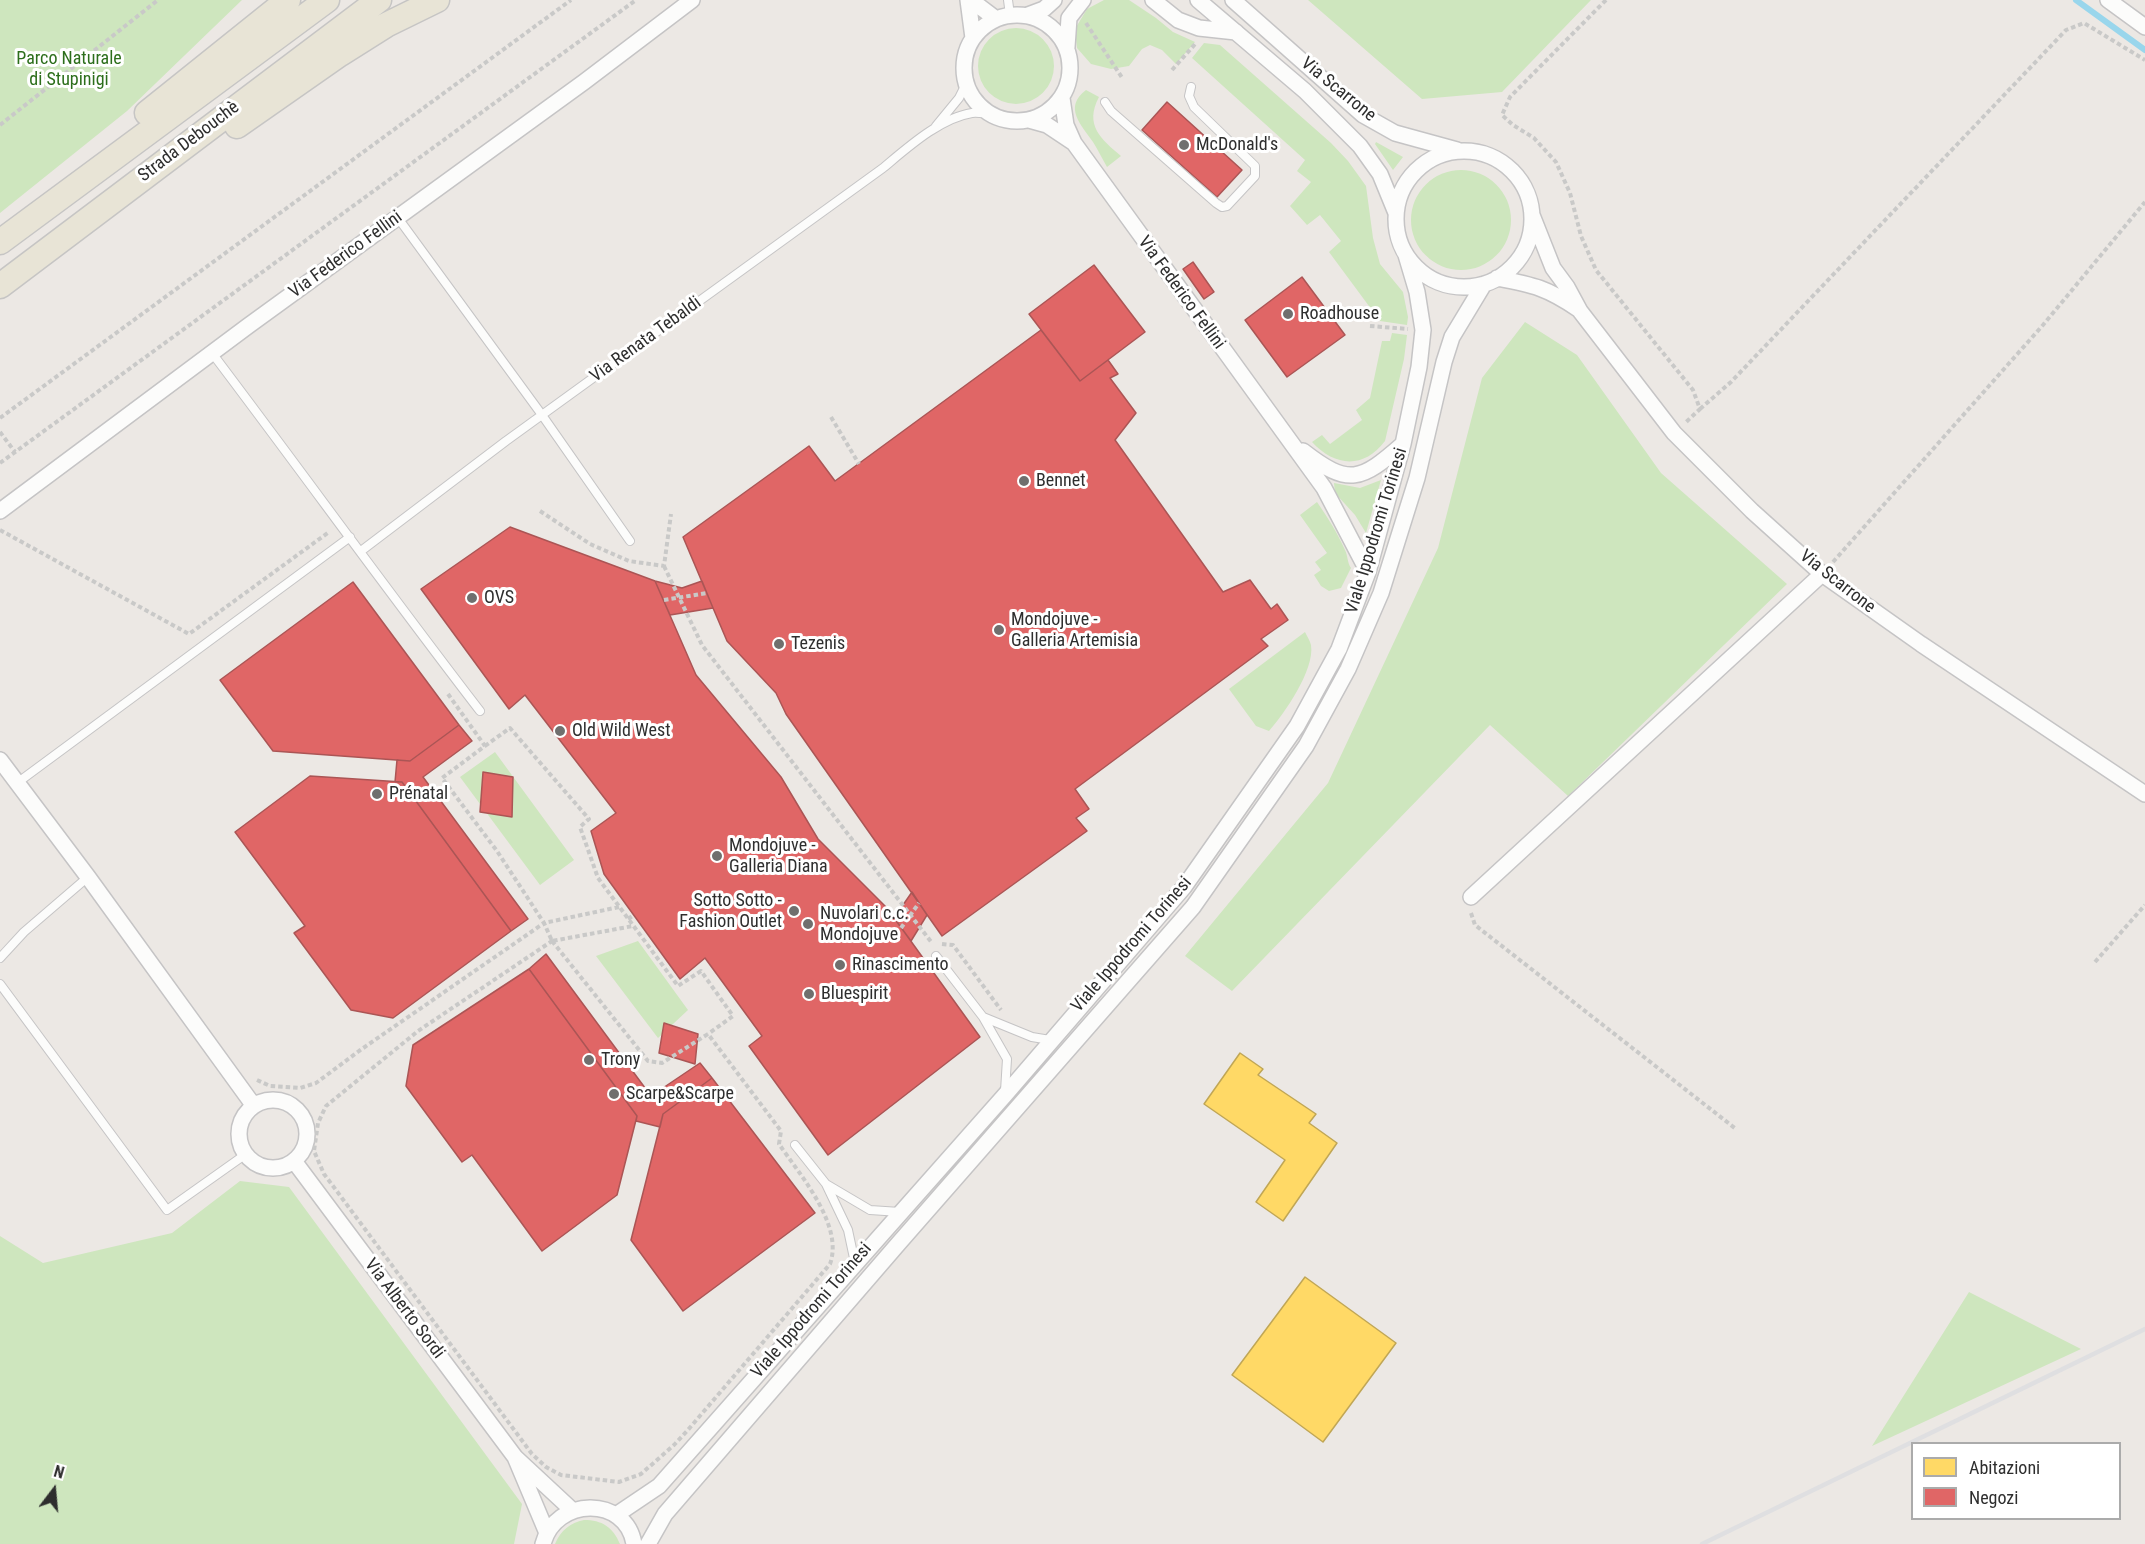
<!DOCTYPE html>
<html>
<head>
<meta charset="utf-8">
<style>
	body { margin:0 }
	#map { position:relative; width:2145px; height:1544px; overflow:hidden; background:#ece8e4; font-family:"Roboto Condensed",sans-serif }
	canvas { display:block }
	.legend { position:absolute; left:1911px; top:1442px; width:210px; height:78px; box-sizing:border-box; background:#fff; border:2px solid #ababab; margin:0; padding:8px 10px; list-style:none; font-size:18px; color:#2e2e2e }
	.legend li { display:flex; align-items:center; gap:12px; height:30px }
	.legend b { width:30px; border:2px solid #ababab }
	.north { position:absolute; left:24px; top:1460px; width:60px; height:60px; -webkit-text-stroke:4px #fff; paint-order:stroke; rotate:16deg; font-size:16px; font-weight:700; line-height:24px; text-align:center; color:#2e2e2e }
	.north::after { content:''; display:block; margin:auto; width:21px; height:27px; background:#2e2e2e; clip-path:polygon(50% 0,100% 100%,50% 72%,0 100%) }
</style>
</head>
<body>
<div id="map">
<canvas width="2145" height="1544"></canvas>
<ul class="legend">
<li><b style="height:16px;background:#ffd966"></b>Abitazioni</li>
<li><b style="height:16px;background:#e06666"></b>Negozi</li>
</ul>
<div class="north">N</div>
</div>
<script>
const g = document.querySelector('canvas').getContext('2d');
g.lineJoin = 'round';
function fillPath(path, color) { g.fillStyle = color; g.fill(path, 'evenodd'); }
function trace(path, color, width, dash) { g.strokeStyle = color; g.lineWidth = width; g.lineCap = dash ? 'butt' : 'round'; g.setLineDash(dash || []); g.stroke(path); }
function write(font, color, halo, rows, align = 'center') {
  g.font = font + ' "Roboto Condensed",sans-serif'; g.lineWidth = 6; g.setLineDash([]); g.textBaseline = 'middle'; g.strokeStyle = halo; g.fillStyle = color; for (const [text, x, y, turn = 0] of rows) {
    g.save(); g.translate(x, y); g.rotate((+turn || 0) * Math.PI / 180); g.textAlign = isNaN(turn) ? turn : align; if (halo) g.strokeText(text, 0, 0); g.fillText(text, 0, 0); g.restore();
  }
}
fillPath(new Path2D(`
	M0,0h242l-115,111 -127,102z
	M1104,0h25l27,18 17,14 22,10 -19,22 -14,-14 -12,-5 -8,4 -13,17 -18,3 -20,-5 -14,-16 -2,-19 12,-20z
	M1308,0h283l-89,92 -80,7z
	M978 66a38 38 0 1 1 76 0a38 38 0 1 1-76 0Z
	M1204,43l16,2 111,98 17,18 18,25 7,52 7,26 23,28 5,25 -1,8 -27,-4 -51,-69 12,-11 -21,-26 -13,10 -17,-19 21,-24 -14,-11 8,-11 -113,-102z
	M1086,90l13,7c-15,28 2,42 22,59l-14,11c-5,-9 -9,-17 -14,-25 -12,-17 -30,-35 -7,-52z
	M1376,142l27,15 -10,13 -18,-26z
	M1411 220a50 50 0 1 1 100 0a50 50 0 1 1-100 0Z
	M1525,322l52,33 84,118 126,111 -219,212 -78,-71 -258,266 -47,-35 143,-173 110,-235 44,-170z
	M1392,333l15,2 -3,24 -19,82c-21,28 -50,26 -73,1l10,-7 8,9 32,-24 -6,-10 14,-12 12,-57h8z
	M1381,480l-15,53 -11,-18 -20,-22 -1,-10 26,5z
	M1317,502c11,16 20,30 28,48 3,6 2,12 6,18l-10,20 -12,3 -8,-5 -7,-11 7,-5 -6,-8 12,-9 -27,-38z
	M1305,632c2,4 5,9 6,13 4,25 -27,69 -42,86l-13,-5 -27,-37z
	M495,752l79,108 -34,25 -80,-108z
	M638,941l50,69 -30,28 -62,-82z
	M240,1181l49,6 233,317 -8,40h-514v-308l43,27 129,-30z
	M1969,1292l112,57 -209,97z
	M584,1520c18,0 29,7 36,24h-65c6,-14 15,-21 29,-24z`), '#cee6be');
const homes = new Path2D(`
	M1240,1053l23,16 -5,6 58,39 -7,9 28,20 -54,78 -27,-19 29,-42 -81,-56z
	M1305,1277l91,66 -73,99 -91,-67z`);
fillPath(homes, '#ffd966');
trace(homes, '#c0a655', 1.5);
const shops = new Path2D(`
	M1167,102l75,68 -25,27 -75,-67z
	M1193,262l21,30 -10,7 -21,-30z
	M1094,265l51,67 -65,49 -51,-67z
	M1302,277l43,58 -58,42 -42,-57z
	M1041,330l39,51 28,-21 10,14 -8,4 26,35 -21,27 108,152 27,-12 21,29 6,-5 11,16 -27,19 7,7 -193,143 14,20 -13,9 11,13 -145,105 -156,-222 -10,-21 -49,-52 -44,-104 126,-91 26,35z
	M510,527l145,54 41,94 85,102 37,62 69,69 93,129 -152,118 -79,-109 13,-10 -57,-78 -25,21 -76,-105 -13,-43 25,-18 -91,-118 -16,14 -88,-120z
	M655,581l27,7 20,-7 11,27 -43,7z
	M353,582l106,143 -49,36 -137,-10 -53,-71z
	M459,725l13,16 -49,36 105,142 -17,12 -109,-149h-7l2,-22 13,1z
	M483,772l30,5 -1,40 -32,-5z
	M310,776l92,6 109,149 -118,87 -42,-8 -57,-77 11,-7 -70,-94z
	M912,892l15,23 -16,26 -17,-23z
	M546,954l105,142 49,-33 12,15 -49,36 -3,13 -24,-6 1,-5 -108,-147z
	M529,969l108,147 -20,79 -75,56 -70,-96 -10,7 -56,-76 7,-41z
	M664,1023l34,11 -3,30 -36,-11z
	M712,1078l103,135 -132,98 -52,-71 32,-126z`);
fillPath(shops, '#e06666');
trace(shops, '#ab5555', 1.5);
trace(new Path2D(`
	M2076,0l69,50`), '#99d6ec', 6);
const lane = new Path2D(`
	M1008,0l2,15
	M1105,102l6,9 105,92 6,4 5,-1 28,-30v-10l-61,-59 -5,-11 2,-9
	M936,126l23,-28 7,-14
	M398,218l144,197 88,126
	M212,353c90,119 177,240 268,358
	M361,551l145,-110 377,-273c24,-20 57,-50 89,-55 6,-1 14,1 20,1
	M17,783l333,-246
	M936,956l47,61
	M0,958l24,-26 64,-55
	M0,984l167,226 79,-56
	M1005,1091l2,-32 -24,-42 49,20 18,3
	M795,1145l31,39
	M855,1263l-7,-33 -22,-46 44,26 30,2`);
const street = new Path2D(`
	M968,0l5,38
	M971,0l25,19
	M1153,0l25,20 21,8 37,4
	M1198,0l107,91 55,55 20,28 16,39
	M1233,0l130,115 32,18 62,17
	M2108,0l37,27
	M964 68a53 53 0 1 1 106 0a53 53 0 1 1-106 0Z
	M1028,15l16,-6 10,-9
	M1067,47l2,-29 14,-18
	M1062,98l4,27 8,18 250,345 44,84
	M1029,120l18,5 27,18
	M1396 219a68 68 0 1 1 136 0a68 68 0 1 1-136 0Z
	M1532,215l21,53 14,19 13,24 94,122 78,78 70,63 99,70 224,150
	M1497,278c37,7 50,10 81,31
	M1303,451c46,36 58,30 100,-7
	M0,511l248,-185 336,-244 108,-82
	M0,760l88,117 166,229
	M1471,897l351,-323
	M239 1134a34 34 0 1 1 68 0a34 34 0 1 1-68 0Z
	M294,1161l221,296
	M616,1515l43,-29 346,-391 179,-208 113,-161 42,-77 29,-77 35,-128 16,-77 4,-37 -6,-38 -11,-37
	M547,1533l-32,-76 57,53
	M543,1544c12,-47 83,-49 91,0
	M648,1544l17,-30 233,-270 295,-337 113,-161 42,-77 33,-76 36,-115 27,-116 8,-25 32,-53`);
const primary = new Path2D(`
	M147,113l141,-113
	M237,126l103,-72 46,-29 51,-25
	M0,242l327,-242
	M0,286l379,-286`);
trace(lane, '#c5c4c5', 10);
trace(street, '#c5c4c5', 18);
trace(primary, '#c6c5c4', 27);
trace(new Path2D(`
	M1606,0l-96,97 -8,18 11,10 21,13 22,24 14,31 11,43 15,34 97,120 7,19 -15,14
	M1086,23l37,56
	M1172,70l24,-27
	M0,125l158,-125
	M1370,326l38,3
	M1700,409l31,-27 335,-352 18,-7 61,37
	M831,417l28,47
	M0,418l571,-418
	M0,432l15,20
	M0,463l636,-463
	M540,511l50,33 39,17 35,5 7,-52
	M0,530l189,104 140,-102
	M1833,562l210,-237 102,-123
	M664,566l38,79 230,298
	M664,600l43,-7
	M485,746l25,-18 79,91 -9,8 18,51 80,108 23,-15 32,45 -25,18
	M619,907l-75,16 8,18 81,-15
	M1471,913l4,12 261,204
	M628,919l6,-4
	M901,928l18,-25
	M552,941l96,120 14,2 46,-29 73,97 -2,13c21,31 65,81 51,120l-143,167 -13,14 -33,29 -22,8 -58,-7 -15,-8 -14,-13 -199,-268 -9,-12 -10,-23 4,-28 8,-17 92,-75z
	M942,944l11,1 48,65
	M2095,962l50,-57
	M257,1080l13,6 30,2 16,-5 43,-32 185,-128 -47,-72 -55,-73 43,-32 -37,-52`), '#c9c9c8', 4, [4.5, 3]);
trace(lane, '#fcfcfb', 8);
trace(street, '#fcfcfb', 15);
trace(primary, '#e8e4d6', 24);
trace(new Path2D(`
	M1702,1544l443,-215`), '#dfdfe1', 4.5);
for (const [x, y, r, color] of [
	[1184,145,6,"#706f6e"],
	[1288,314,6,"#706f6e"],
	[1024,481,6,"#706f6e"],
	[472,598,6,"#706f6e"],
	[999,630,6,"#706f6e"],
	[779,644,6,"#706f6e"],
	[560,731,6,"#706f6e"],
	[377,794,6,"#706f6e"],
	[717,856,6,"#706f6e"],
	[794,911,6,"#706f6e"],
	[808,924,6,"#706f6e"],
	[840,965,6,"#706f6e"],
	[809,994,6,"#706f6e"],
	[589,1060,6,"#706f6e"],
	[614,1094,6,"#706f6e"]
]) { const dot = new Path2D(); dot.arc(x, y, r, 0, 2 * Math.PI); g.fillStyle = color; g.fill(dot); trace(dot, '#fff', 2); }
write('18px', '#2c6e1b', '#fff', [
	["Parco Naturale",69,59],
	["di Stupinigi",69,80]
]);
write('18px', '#2e2e2e', '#fff', [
	["Via Scarrone",1338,90,39],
	["Strada Debouchè",189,142,-37],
	["Via Federico Fellini",346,255,-36],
	["Via Federico Fellini",1181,293,54],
	["Via Renata Tebaldi",646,340,-36],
	["Viale Ippodromi Torinesi",1377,531,-73],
	["Via Scarrone",1837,582,38],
	["Viale Ippodromi Torinesi",1132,945,-49],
	["Via Alberto Sordi",404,1309,53],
	["Viale Ippodromi Torinesi",812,1311,-49]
]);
write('18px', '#2e2e2e', '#fff', [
	["McDonald's",1196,145],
	["Roadhouse",1300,314],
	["Bennet",1036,481],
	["OVS",484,598],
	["Mondojuve -",1011,620],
	["Galleria Artemisia",1011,641],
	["Tezenis",791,644],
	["Old Wild West",572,731],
	["Prénatal",389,794],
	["Mondojuve -",729,846],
	["Galleria Diana",729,867],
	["Sotto Sotto -",782,901,"right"],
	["Fashion Outlet",782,922,"right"],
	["Nuvolari c.c.",820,914],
	["Mondojuve",820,935],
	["Rinascimento",852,965],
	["Bluespirit",821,994],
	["Trony",601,1060],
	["Scarpe&Scarpe",626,1094]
], 'left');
</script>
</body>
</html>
